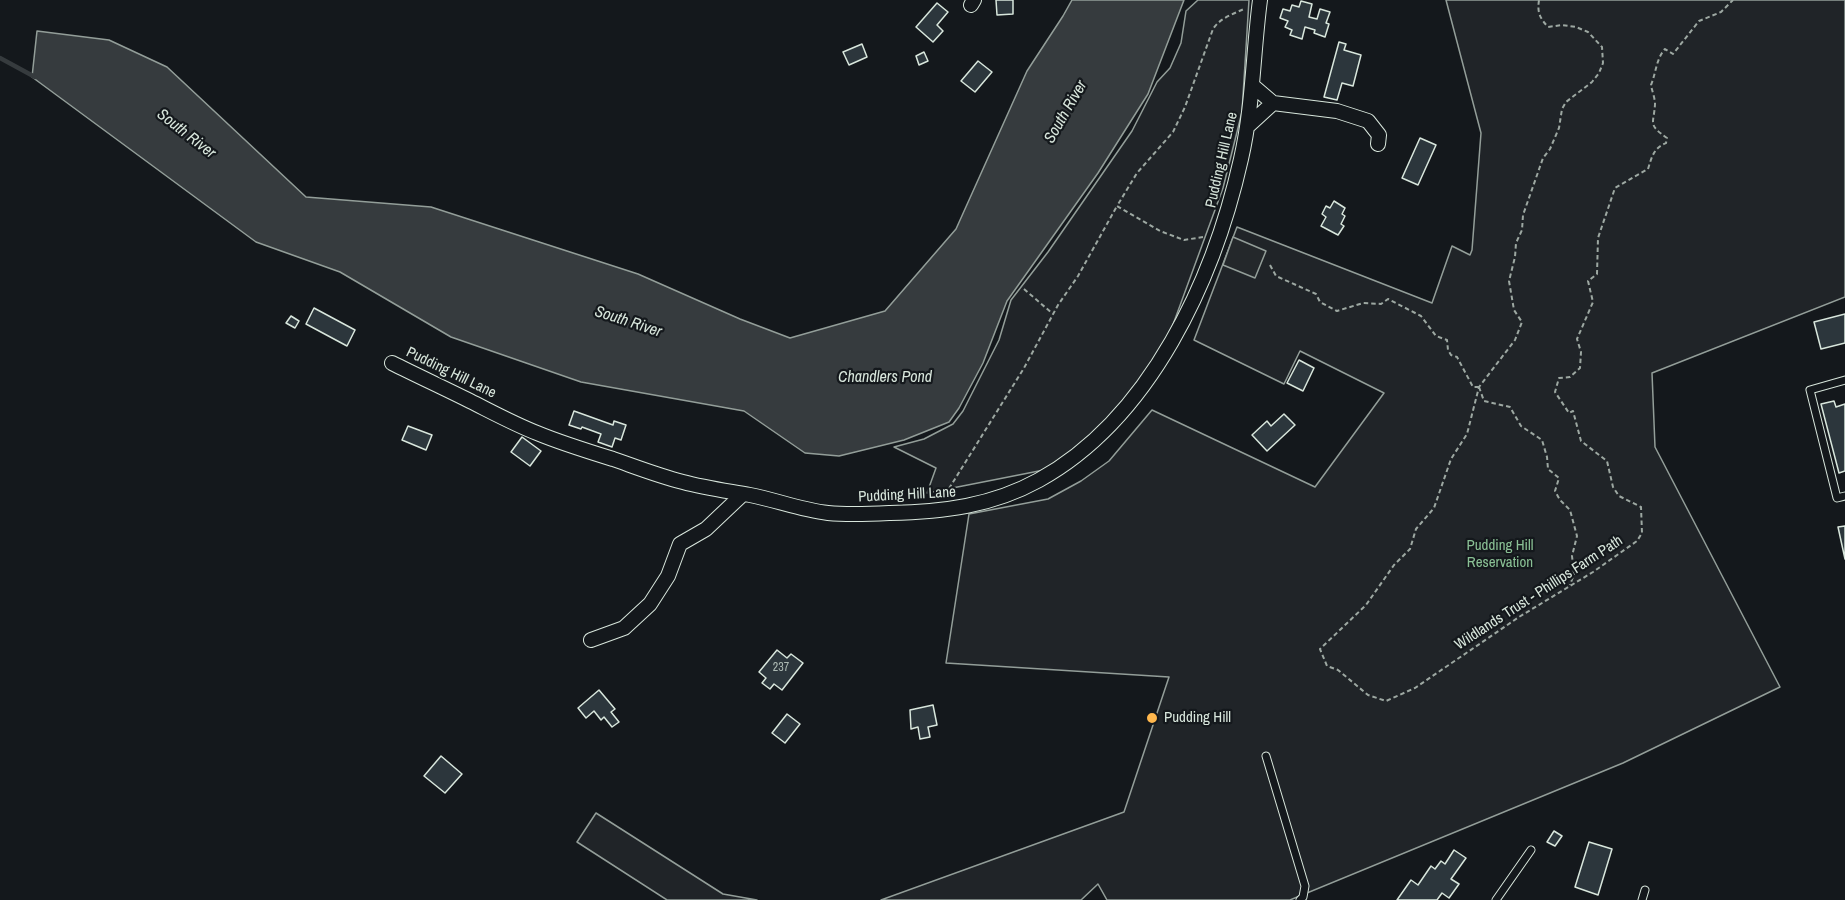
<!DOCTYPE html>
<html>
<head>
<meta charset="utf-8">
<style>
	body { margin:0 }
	canvas { display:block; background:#14181c }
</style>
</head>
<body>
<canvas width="1845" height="900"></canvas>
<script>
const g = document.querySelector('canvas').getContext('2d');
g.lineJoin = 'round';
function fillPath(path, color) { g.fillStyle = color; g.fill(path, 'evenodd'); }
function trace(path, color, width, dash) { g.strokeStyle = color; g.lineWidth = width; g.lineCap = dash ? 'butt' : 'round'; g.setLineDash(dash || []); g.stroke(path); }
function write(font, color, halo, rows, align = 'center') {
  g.font = font + ' "Archivo Narrow",sans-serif'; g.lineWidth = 4.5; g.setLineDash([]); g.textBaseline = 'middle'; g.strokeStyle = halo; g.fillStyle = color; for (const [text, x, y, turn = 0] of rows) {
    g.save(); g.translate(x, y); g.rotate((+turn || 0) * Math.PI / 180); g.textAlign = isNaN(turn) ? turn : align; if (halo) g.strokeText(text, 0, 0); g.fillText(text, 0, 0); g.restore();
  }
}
const green = new Path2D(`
	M1198,0h51l-7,112 -19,76 -56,153 -30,49 -44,46 -44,33 -122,24 9,-25 -42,-21 30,-8 29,-15 10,-13 36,-71 12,-40 37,-48 84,-121 25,-49 13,-14 11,-25 5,-32z
	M1446,0h399v297l-193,76 3,74 125,240 -157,76 -333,137h-183l-9,-16 -17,16h-200l243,-88 45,-135 -223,-14 23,-149 79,-15 33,-18 28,-20 43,-51 163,77 69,-94 -84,-42 -16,33 -90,-44 43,-113 195,76 20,-57 18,9 2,-5 9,-117z
	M596,813l127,81 34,6h-90l-90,-58z`);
fillPath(green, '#202428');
trace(green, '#939e99', 1.5);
const parking = new Path2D(`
	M1233,237l33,14 -11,27 -32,-13z`);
fillPath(parking, '#24282b');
trace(parking, '#939e99', 1.5);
const water = new Path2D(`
	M1072,0h112l-36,94 -50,79 -91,128 -24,62 -24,45 -10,14 -45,18 -65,16 -34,-3 -61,-42 -163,-29 -130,-45 -111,-65 -84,-30 -224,-165 5,-46 72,9 58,27 139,130 125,10 207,67 102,45 50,19 95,-27 71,-82 71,-158 36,-55z`);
fillPath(water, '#363b3e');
trace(water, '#939e99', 1.5);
trace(new Path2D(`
	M0,58l35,19`), '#363b3e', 4.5);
const building = new Path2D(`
	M996,0h17v14l-16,1z
	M1301,1l11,3 -3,13 8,2 3,-10 10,3 -4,11 3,1 -4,13 -11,-4 1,-3 -10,-3 -3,12 -12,-4 2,-5 -7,-3 3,-6 -8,-3 3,-9 7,2 2,-6 7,2z
	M937,3l11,9 -11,13 6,6 -10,11 -17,-15z
	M1339,42l7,2 -2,6 17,5 -8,31 -11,-3 -5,17 -13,-3z
	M862,44l5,13 -18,8 -6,-13z
	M924,52l4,9 -9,4 -3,-9z
	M978,61l14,11 -17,20 -14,-11z
	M1420,138l16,7 -18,40 -16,-7z
	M1334,201l11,7 -3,6 3,2 -4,8 3,2 -6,9 -17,-9 5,-9 -4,-3 4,-8 4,2z
	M314,308l41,22 -8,16 -41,-22z
	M1845,314v29l-24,6 -7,-27z
	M291,316l8,5 -4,7 -9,-5z
	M1299,360l15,8 -11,23 -16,-8z
	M1834,401l2,6 9,-3v67l-6,2 -18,-69z
	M574,411l39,14 1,-4 12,4 -5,15 -6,-2 -3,9 -14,-5 3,-8 -19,-7 -1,2 -12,-4z
	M1284,414l11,11 -28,26 -15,-16 15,-14 4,5z
	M408,426l24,9 -6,15 -24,-10z
	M522,437l19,14 -11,15 -19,-14z
	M1845,526v33l-7,-32z
	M777,650l10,8 4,-4 12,9 -21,27 -8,-6 -4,5 -8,-6 4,-5 -7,-6z
	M599,690l16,19 -4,3 8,10 -7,5 -8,-10 -3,3 -7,-9 -8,7 -8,-10z
	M933,705l4,20 -9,2 2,10 -10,2 -2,-12 -7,2 -1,-19z
	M787,714l13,10 -15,19 -13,-10z
	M441,756l21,18 -17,19 -21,-17z
	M1554,831l8,5 -7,10 -8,-4z
	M1589,842l23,7 -14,46 -23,-8z
	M1454,850l12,8 -15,21 8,5 -10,14 -7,-5 -5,7h-40l14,-20 7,5 13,-19 4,3 6,-8 4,3z`);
fillPath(building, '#2c363c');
trace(building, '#d8e6dc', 1.5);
const lane = new Path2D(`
	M1845,380l-35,10 27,108 8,-2
	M1266,756l39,130 -2,11 -3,3
	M1496,900l35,-50
	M1642,900l3,-10`);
const street = new Path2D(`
	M971,5l3,-5
	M1252,85l21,18 64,8 31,10 11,14 -1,9
	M1249,125l24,-22
	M392,363c26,13 52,25 78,38 22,11 44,23 67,32 24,10 50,18 76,26 23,8 46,17 70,23 22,6 45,9 67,13 26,5 51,15 78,18 21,2 41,1 62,0 53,-1 102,-7 149,-33 112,-62 175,-201 202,-321 12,-52 12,-106 19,-159
	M591,640l33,-12 26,-24 18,-28 12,-32 26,-15 37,-35`);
trace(lane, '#d8e6dc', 9);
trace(street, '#d8e6dc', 16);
trace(new Path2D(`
	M1539,0c-2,13 1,18 9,27l14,-2 14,2 12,5 14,15 1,16 -4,10 -7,9 -26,20 -4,7 -3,19 -9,21 -7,9 -20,57 -1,15 -6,13 -1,14 -6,24 5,29 8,12 -7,18 -36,47 -12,47 -16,25 -17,49 -18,21 -6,20 -16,16 -28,40 -46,44 7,17 11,4 30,25 18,6 29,-13 104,-71 74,-45 44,-31 5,-8 -1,-26 -22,-11 -6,-9 -6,-26 -26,-20 -8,-30 -4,2 -14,-21 4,-14 11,-1 10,-9 1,-16 -4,-13 16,-37 -5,-21 9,-7 1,-36 17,-50 33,-19c4,-13 6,-21 18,-26l1,-5c-20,-14 -13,-14 -12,-34 0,-6 -3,-13 -4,-19 5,-12 5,-26 14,-36l8,5 26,-33 22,-9 12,-12
	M1203,237l-19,3 -24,-9 -43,-25 20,-33 36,-41 12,-25 28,-78c7,-11 20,-15 31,-20
	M1270,265l6,11 40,18 4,8 17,9 26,-8 18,1 7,-5 33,17 15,20 11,4 1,10 3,5 6,2 16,30h6
	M1024,289l29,25
	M1479,387l5,14 26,6 11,19 21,14 5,17 1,12 11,9 -4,13 5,9 10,10 7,26 -5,20 2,18 -4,11
	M945,495l79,-127 34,-63 20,-29 39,-70`), '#9da8a2', 2, [4.5, 3]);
trace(lane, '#14181c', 7);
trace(street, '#14181c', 14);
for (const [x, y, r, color] of [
	[1152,718,6,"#ffb74d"]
]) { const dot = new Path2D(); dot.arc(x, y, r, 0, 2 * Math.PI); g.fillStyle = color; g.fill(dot); trace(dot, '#14181c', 2); }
write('12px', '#adbab4', null, [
	["237",781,668]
]);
write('15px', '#d8e6dc', '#14181c', [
	["Pudding Hill Lane",1222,160,-77],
	["Pudding Hill Lane",451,373,26],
	["Pudding Hill Lane",907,495,-3],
	["Wildlands Trust - Phillips Farm Path",1539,593,-33]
]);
write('15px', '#8ac095', '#14181c', [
	["Pudding Hill",1500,546],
	["Reservation",1500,563]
]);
write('15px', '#d8e6dc', '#14181c', [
	["Pudding Hill",1164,718]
], 'left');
write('italic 16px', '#d8e6dc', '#14181c', [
	["South River",1066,112,-60],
	["South River",186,134,38],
	["South River",628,322,18],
	["Chandlers Pond",885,378]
]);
</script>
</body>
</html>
